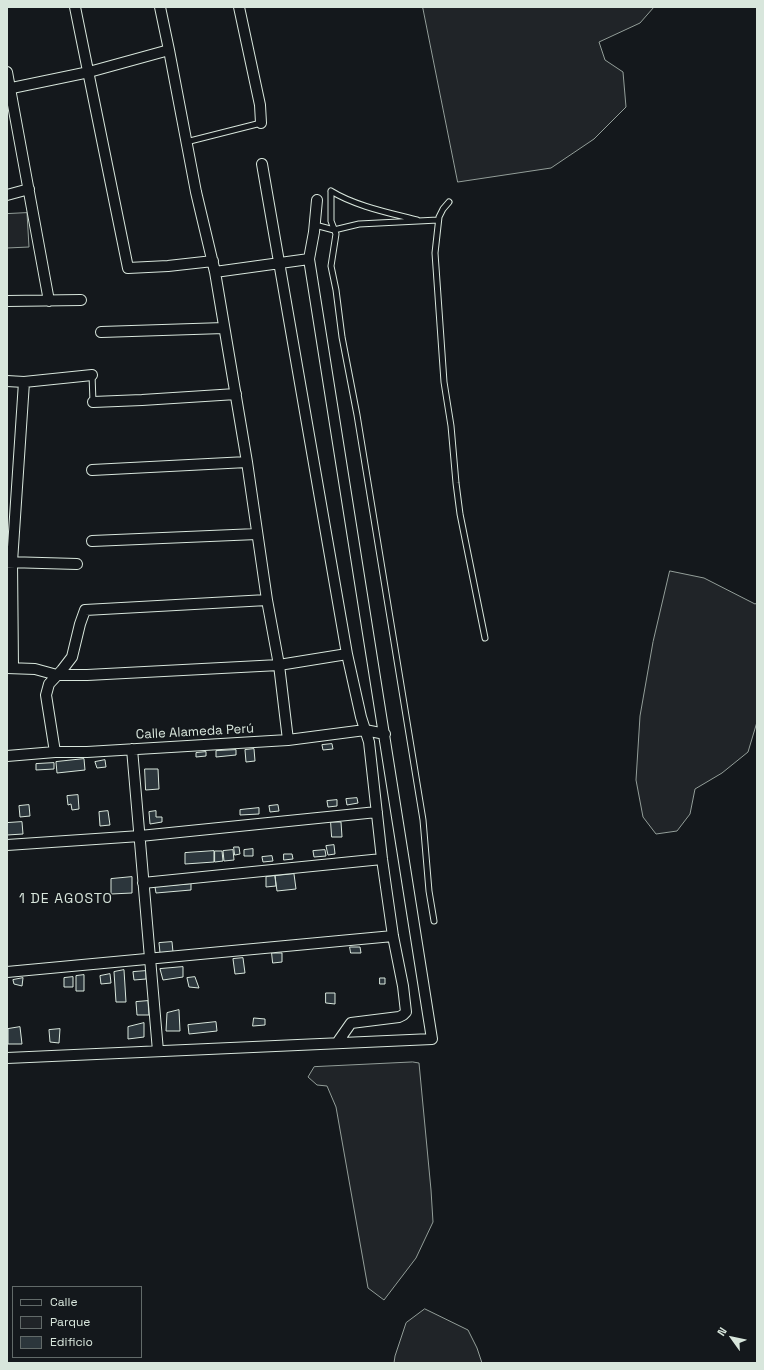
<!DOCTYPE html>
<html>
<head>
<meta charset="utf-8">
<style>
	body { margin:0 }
	#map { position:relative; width:764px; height:1370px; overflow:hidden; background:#14181c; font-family:"Space Grotesk",sans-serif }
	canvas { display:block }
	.frame { position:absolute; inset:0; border:8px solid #d8e6dc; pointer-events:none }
	.legend { position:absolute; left:12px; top:1286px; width:130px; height:72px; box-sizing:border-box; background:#14181c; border:1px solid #626a69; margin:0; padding:5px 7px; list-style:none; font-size:12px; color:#d8e6dc }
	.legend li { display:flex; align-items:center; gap:8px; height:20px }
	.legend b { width:20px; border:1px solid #626a69 }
	.north { position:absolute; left:712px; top:1318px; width:40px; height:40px; -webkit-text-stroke:3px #14181c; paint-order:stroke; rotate:303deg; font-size:11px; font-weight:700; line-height:16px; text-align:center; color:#d8e6dc }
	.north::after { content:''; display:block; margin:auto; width:14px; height:18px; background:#d8e6dc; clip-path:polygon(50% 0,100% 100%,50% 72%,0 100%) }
</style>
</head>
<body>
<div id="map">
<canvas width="764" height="1370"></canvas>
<div class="frame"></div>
<ul class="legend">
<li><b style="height:5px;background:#14181c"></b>Calle</li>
<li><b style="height:11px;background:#202428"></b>Parque</li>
<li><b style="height:11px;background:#2c363c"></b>Edificio</li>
</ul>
<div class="north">N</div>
</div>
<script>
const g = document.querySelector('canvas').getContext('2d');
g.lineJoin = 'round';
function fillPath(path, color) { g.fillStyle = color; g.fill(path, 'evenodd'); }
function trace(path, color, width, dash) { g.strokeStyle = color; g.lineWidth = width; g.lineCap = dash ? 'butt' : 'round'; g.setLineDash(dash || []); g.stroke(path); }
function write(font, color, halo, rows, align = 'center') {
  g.font = font + ' "Space Grotesk",sans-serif'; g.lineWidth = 3; g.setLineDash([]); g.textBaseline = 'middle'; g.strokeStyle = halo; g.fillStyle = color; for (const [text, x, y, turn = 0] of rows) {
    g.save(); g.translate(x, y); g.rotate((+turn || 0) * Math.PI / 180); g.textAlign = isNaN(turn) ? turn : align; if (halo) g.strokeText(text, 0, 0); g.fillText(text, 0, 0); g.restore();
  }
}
const green = new Path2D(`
	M423,7h231l-14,16 -41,19 6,18 18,12 3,35 -32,32 -43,29 -93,14z
	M27,213l2,34 -22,1v-34z
	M670,571l34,7 51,26 2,-1v119l-9,30 -26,21 -27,16 -5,25 -13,17 -21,3 -13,-17 -7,-37 4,-64 13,-74z
	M413,1062l6,1 12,127 2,32 -17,36 -32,42 -16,-12 -32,-181 -9,-21 -10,-1 -9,-8 6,-10z
	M425,1309l43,21 9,18 5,15h-88l1,-7 11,-33z`);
fillPath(green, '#202428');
trace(green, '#939e99', 1);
const building = new Path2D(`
	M332,744l1,5 -10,1 -1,-5z
	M254,749l1,12 -9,1 -1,-12z
	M236,750v5l-20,2v-6z
	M206,752v4l-10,1v-4z
	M84,759l1,11 -28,3 -1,-11z
	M105,760l1,7 -9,1 -2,-6z
	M54,763v6l-18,1v-6z
	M145,769h13l1,20 -13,1z
	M78,795l1,14 -7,1 -1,-6 -3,1 -1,-9z
	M357,798l1,5 -11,2 -1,-6z
	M337,800v6l-9,1 -1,-6z
	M29,805l1,11 -10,1 -1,-11z
	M278,805l1,6 -9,1 -1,-6z
	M259,808v6l-19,1v-5z
	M108,811l2,14 -10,1 -1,-14z
	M156,811v6h6v5l-12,2 -1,-12z
	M22,822l1,12 -16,1v-12z
	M331,822h10l1,15h-10z
	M334,845l1,9 -7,1 -2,-9z
	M234,847h5l1,7 -5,1z
	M253,849v7h-9v-6z
	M233,850l1,10 -10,1 -1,-10z
	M325,850l1,6 -12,1 -1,-6z
	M214,851v11l-29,2v-11z
	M215,851h7l1,10 -8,1z
	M284,854h8l1,5 -9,1z
	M272,856l1,5 -10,1 -1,-5z
	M294,874l2,15 -19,2 -2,-15z
	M275,876l1,10 -10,1v-10z
	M132,877v16l-21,1v-15z
	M191,884v6l-35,3 -1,-6z
	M172,942l1,10 -13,1 -1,-10z
	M350,947h10l1,6h-10z
	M272,953h10v9l-9,1z
	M243,958l2,15 -10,1 -2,-15z
	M183,967v10l-20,3 -3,-11z
	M124,970l2,32h-10l-2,-30z
	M146,971v8l-12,1 -1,-8z
	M110,974l1,9 -10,1 -1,-8z
	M84,975v16h-8v-15z
	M73,977v10h-9v-9z
	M195,977l4,11 -10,-1 -2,-9z
	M23,978l-1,8 -8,-2 -1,-4z
	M380,978h5v6h-5z
	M326,993h9v11l-9,-1z
	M148,1001l1,14h-12l-1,-13z
	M179,1010l1,21h-14l1,-18z
	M254,1018l11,1v6l-12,1z
	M216,1022l1,9 -28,3 -1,-9z
	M144,1023v14l-16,2v-12z
	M20,1027l2,17h-14v-15z
	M60,1029l-1,14 -9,-1 -1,-12z`);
fillPath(building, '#2c363c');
trace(building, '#d8e6dc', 1);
const lane = new Path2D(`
	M186,142l75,-19
	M331,191v30l5,13 -5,32 5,24 6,47 15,78 66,405 6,71 5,30
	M331,191c24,15 59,22 86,29
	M449,202l-6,7 -4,8 -4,36 9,129 7,44 5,57 4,31 25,124
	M315,225l19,5 25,-6 79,-4
	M92,375l1,27`);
const street = new Path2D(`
	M75,7l53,261 40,-2 45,-5
	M160,7l9,43 27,142 19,80 32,190 20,138 12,65 9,75
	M239,7l21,98 1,18
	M7,72l42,229
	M7,89l82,-17 80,-22
	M262,164l85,490 14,63 8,25 13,117 11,77 10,50 3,26 -3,3 -4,2 -48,6 -14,20
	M7,195l22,-6
	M215,272l94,-13
	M7,301l74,-1
	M101,332l123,-4
	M7,381l17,1 68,-7
	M93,402l49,-2 94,-6
	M92,470l155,-8
	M92,541l165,-7
	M7,562l70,2
	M13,667l-1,-105 12,-180
	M7,668l28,1 22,6h30l192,-10 68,-11
	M132,749l26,302
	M55,752l-9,-57 3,-11 13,-14 10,-13 8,-33 5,-14 182,-10
	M7,756l48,-4h32l201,-12 77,-10 20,4
	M7,845l133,-9 237,-24
	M143,883l239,-24
	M7,972l386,-36
	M7,1058l425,-19 -123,-780 5,-27 3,-32`);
trace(lane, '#d8e6dc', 7);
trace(street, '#d8e6dc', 12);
trace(lane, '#14181c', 5);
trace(street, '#14181c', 10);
write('13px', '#d8e6dc', '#14181c', [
	["Calle Alameda Perú",195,732,-3]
]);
g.letterSpacing = '1px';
write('14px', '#d8e6dc', '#14181c', [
	["1 DE AGOSTO",66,899]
]);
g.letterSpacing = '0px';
</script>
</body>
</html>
